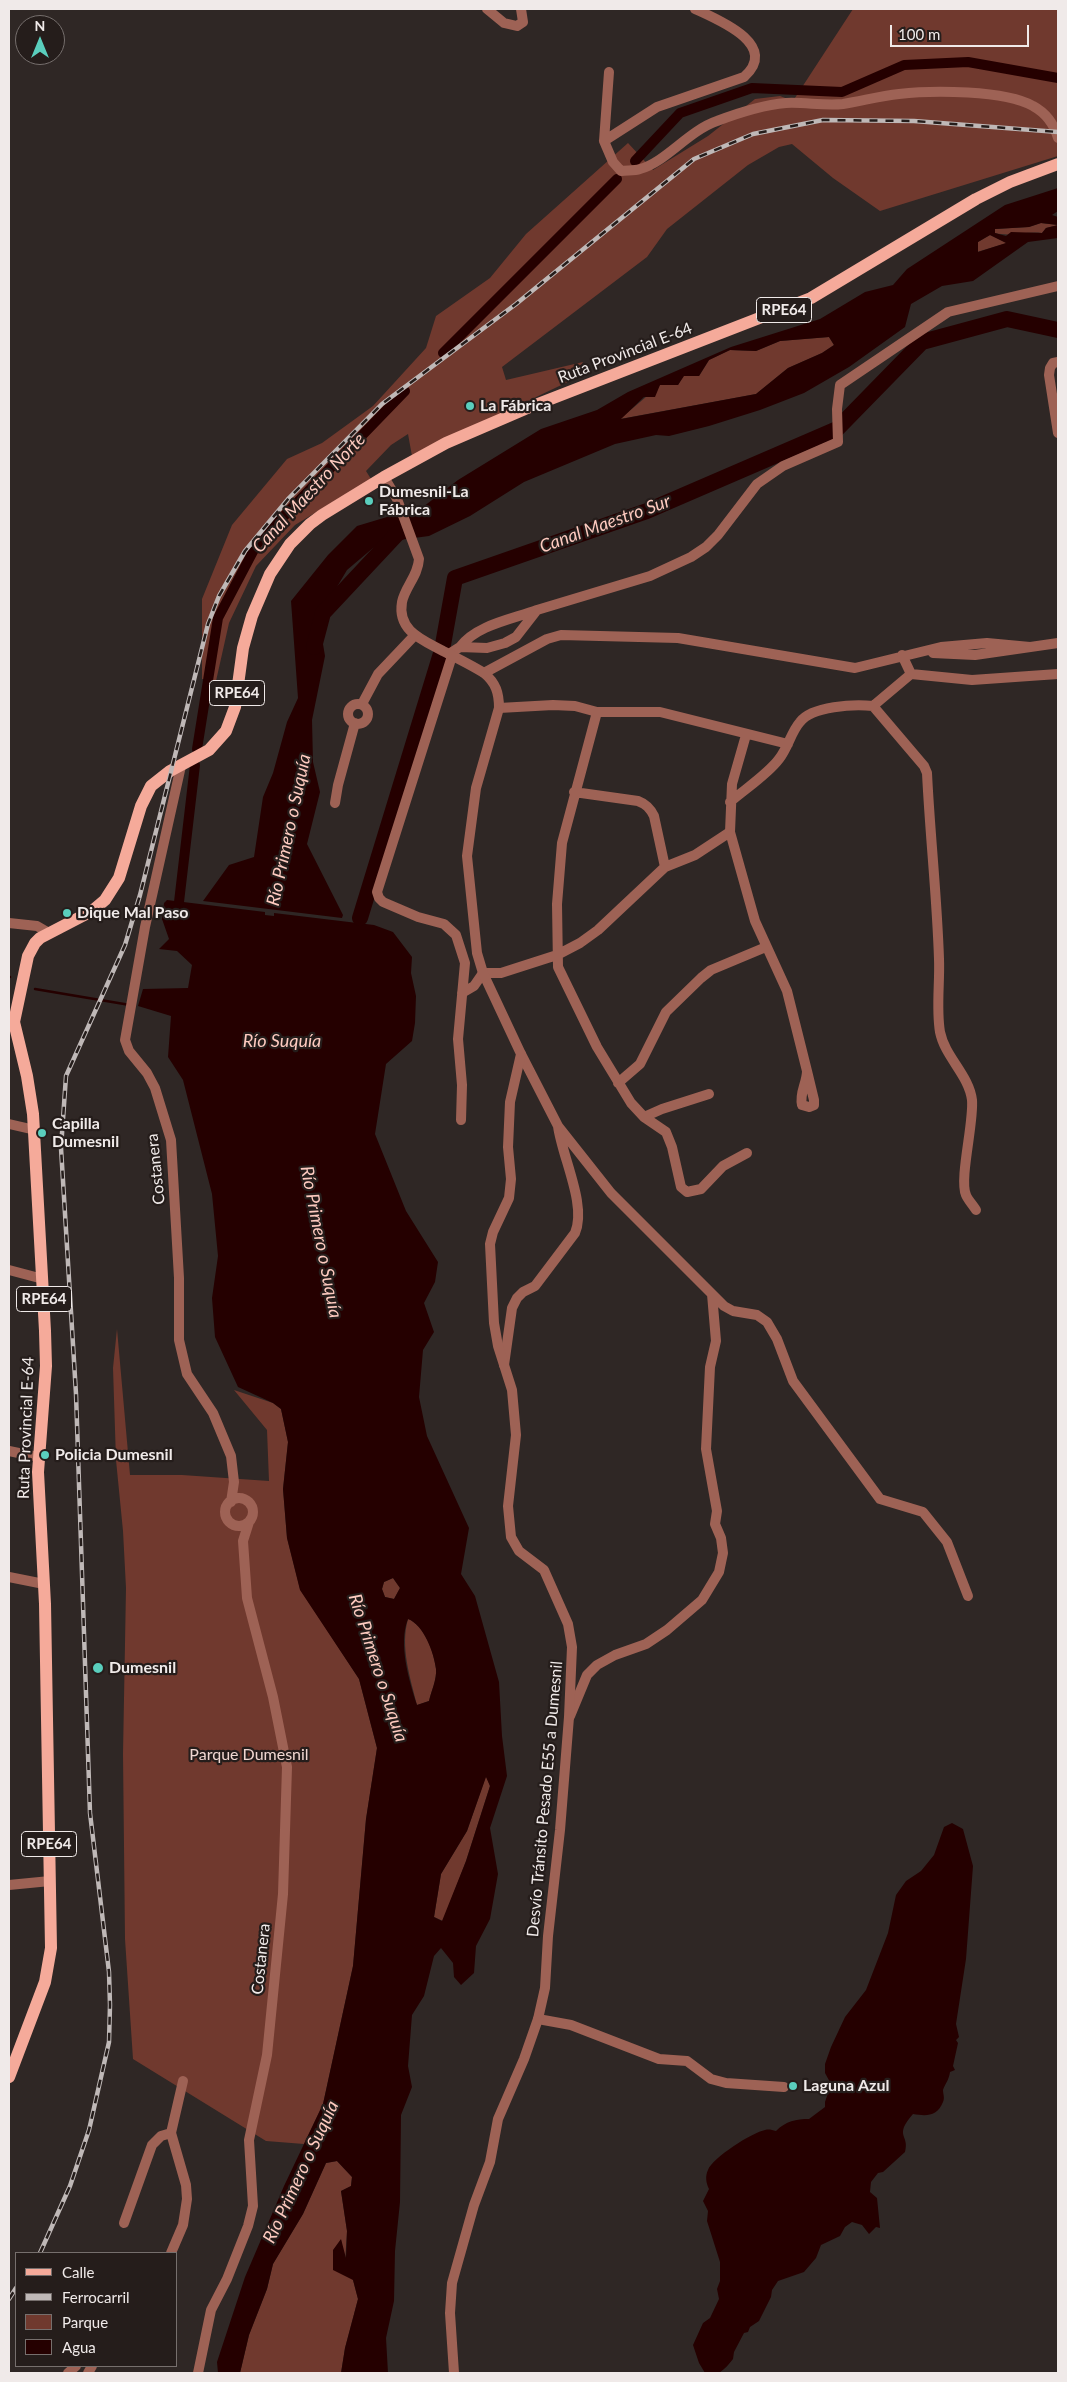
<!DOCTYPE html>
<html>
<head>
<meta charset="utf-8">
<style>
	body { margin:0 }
	#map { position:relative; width:1067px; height:2382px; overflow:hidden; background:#2f2725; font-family:Lato,sans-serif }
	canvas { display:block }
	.frame { position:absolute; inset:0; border:10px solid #f0eae9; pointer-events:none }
	.legend { position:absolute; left:15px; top:2252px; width:162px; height:115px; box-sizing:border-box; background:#251d1b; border:1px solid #766f6d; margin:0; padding:6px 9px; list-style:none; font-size:15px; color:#f0eae9 }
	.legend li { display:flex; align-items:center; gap:10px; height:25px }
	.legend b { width:25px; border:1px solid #766f6d }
	.north { position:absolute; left:15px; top:15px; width:50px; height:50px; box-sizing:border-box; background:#251d1b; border:1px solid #766f6d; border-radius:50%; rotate:0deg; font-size:14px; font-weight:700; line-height:20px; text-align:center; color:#f0eae9 }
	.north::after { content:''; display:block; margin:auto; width:18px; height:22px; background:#5acebd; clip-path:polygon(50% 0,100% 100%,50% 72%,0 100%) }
	.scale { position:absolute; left:890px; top:25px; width:139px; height:22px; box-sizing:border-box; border:2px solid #f0eae9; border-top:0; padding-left:6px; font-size:15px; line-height:18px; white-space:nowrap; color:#f0eae9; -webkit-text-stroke:4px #251d1b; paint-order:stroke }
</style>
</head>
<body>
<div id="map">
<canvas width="1067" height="2382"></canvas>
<div class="frame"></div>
<ul class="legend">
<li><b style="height:6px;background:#f5aa9a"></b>Calle</li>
<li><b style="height:6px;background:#bfb8b7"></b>Ferrocarril</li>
<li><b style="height:14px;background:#70392e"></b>Parque</li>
<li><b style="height:14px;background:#250000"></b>Agua</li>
</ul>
<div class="north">N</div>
<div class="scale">100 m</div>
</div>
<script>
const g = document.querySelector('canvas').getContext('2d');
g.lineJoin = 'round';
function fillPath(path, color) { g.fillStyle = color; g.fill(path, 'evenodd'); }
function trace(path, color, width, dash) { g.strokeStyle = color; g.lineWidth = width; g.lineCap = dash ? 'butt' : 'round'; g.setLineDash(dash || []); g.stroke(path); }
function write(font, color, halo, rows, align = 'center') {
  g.font = font + ' Lato,sans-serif'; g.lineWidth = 4.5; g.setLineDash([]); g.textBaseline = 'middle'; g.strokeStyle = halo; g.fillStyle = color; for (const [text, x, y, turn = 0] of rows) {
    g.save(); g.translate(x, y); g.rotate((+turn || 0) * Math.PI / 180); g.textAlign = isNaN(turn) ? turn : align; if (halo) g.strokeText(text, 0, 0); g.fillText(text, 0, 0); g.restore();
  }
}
fillPath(new Path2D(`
	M853,9h205v147l-178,55 -47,-33 -41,-34 -13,3 -31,18 -81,64 -20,28 -145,110 4,13 77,-18 -9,17 -162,77 -4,-22 -17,11 -25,26 5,8 -76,46 -39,41 -27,57 -13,58 -14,-2v-80l30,-74 55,-66 35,-16 51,-37 53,-58 10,-32 54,-38 36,-44 102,-91 25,27 55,-34 47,-37 25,-3 13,5z
	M1041,223l17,2 -12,3 -4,5c-16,-2 -31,4 -47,0v-4l34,-2z
	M990,235l17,8 -30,9 1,-10z
	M829,337l5,8 -12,8 -34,15 -32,26 -136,25 40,-34h18l5,-9h16l10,-16 21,-10 26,1 24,-10z
	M117,1329l13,146h52l87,6 -2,-51 -33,-40 39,13 8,6 7,33 -5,47 4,49 13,51 59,90 18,69 -11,71 -13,147 -30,138 -19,40 -38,-3 -133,-82 -8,-120 -2,-185 3,-166 -3,-57 -7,-71 -3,-92z
	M393,1578l7,10 -6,11 -9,-2 -3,-8 2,-7z
	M408,1619c16,6 26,33 28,50 1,10 -5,23 -7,32l-12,4c-7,-28 -17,-58 -9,-86z
	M486,1776l4,10 -24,75 -23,60 -9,-4 7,-43 26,-43z
	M337,2161l15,16 -1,9 -10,5 6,40 -2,31 -4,-22 -8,11 20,29 5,19 -13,49 -4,25h-101l9,-38 18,-46 6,-25 30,-50 23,-51z`), '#70392e');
fillPath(new Path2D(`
	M1058,188v23l-6,4 6,2v8l-17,-2 -12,4 -34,2v4l11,3 5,-4 31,1 4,-5 12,-3v13l-30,4 -55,39 -31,5 -31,18 -6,23 -56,40 -45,26 -44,17 -51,16 -40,10 -13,-1 -41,9 -91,38 -54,34 -41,20 -30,4 -26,8 -26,22 -16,27 -13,17 7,42 -13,64 1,42 7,30 -13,52 36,71 -1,3 -139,-17 26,-36 25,-8 9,-60 10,-24 14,-51 11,-24 -7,-97 37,-46 29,-29 40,-12 22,-4 39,-30 83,-51 56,-19 31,-18 103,-45 89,-28 45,-27 28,-7 14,-16 98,-64zM990,235l16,8 -28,9v-10zM829,337l5,8 -12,8 -34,15 -32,26 -135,25 23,-22h11l5,-12h18l6,-9h15l10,-16 21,-10 26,1 24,-10z
	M167,900l98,12v3l9,1v-3l100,12 19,7 19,25 -1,16 5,23 -1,27 -3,18 -26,23 -11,70 31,77 32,51 -3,20 -11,21 10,29 -11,18 -4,47 8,39 42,92 -8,46 14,22 24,86 3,54 5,40 -17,52 8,46 -8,45 -14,27 -2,27 -13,12 -7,-8 -1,-14 -12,-15 -7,8 -10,40 -12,19 -4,51 4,21 -11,28 -1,87 -5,49 -1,50 -8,37 2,35h-47l4,-25 13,-49 -5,-19 -20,-10v-20l8,-11 5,19 1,-27 -6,-40 10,-5 1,-9 -15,-16 -11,2 -23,51 -30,50 -6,25 -18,46 -9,38h-22l-1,-11 28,-85 39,-91 39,-82 30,-138 13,-147 11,-71 -18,-69 -59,-89 -13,-52 -4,-49 5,-47 -7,-33 -8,-6 -35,-16 -23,-50 -3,-39 6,-42 -6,-62 -29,-114 -15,-23 3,-41 -33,-10 5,-17 45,-1 4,-23 -15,-14 -18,-2 10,-10 -7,-20 2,-16zM393,1578l7,10 -6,11 -9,-2 -3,-8 2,-7zM408,1619c16,6 26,34 28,50 1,10 -5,23 -7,32l-12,4c-8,-25 -19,-61 -9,-86zM486,1777l4,9 -24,75 -24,60 -8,-4 7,-43 26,-43z
	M952,1823l11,6 10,37 -7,93 -10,65 3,13 -3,3 2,3 -5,23 2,4 -5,2c-1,8 -5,12 -7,18 0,4 2,8 0,12 -6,15 -17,14 -30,12 -20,23 -3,20 -8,38l-22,20 -5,1 -7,9 -1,10 7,6 3,30 -4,-1 -7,7 -7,-9 -10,-3 -7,5 -5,9 -19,9 -5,13 -12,14 -26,9 -6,9 -1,7 -12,24 -9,6 -2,5 -4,1 -10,19 -1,7c-4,5 -8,10 -14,14h-14l-6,-10 -6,-18 10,-22 7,-5 9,-19 -2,-10 3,-8v-19l-13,-41 1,-10 -5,-10 6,-12c-3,-6 -4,-13 -1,-19 4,-12 45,-38 57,-40 4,-1 7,0 11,1 10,-10 20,-12 33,-12l16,-12v-5l6,-18 -6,-11v-9l6,-17 14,-30 21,-27 22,-57 8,-38 10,-14 15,-10 13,-16 10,-28z`), '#250000');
trace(new Path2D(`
	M9,977h1
	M35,989l95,16`), '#250000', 2.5);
trace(new Path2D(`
	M635,161l45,-48 72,-25 90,4 62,-27 64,-3 90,16
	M443,353l174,-174
	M197,749l21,-131 39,-74 148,-153
	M179,902l16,-137`), '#250000', 10);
trace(new Path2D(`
	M314,647l9,-34 74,-79 8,-5
	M360,918l82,-268 13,-72 192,-67 190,-82 85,-87 85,-23 51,11`), '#250000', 16);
trace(new Path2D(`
	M487,9l17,14 13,3 6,-4 -2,-13
	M695,9c24,11 85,36 49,68l-87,30 -53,34 9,21 8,9c6,-1 13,0 19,-2 26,-7 48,-38 77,-48 21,-8 46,-16 69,-18 19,-1 38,3 57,1 19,-3 37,-8 56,-10 33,-4 106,-4 134,12 13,7 21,18 25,32
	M604,141l5,-69
	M1058,362l-5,1 -3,5 -1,7 9,58
	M460,647c16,-22 53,-28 77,-37
	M933,653l42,2 83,-12
	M449,654l11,-7 27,1 18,-5 11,-6 21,-27 113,-34 41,-19 15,-10 12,-12 39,-51 26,-18 55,-24 -1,-33 3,-24 108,-73 110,-26
	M902,655l9,19 61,6 86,-6
	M452,656l-75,236 2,6 4,4 35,15 26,7 12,11 9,28 -7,76 4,46 -1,35
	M484,673l63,-34 14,-4 117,3 177,30 86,-21 46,-4 43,4
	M348 714a10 10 0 1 1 20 0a10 10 0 1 1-20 0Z
	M362,704l16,-30 36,-38
	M873,706l38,-32
	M499,708l54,-3 22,1 22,6h63l128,32
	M597,712l-35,131 -5,61 1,63 39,80 34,56 13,14 22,15 6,15 9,40 6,5 14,-3 22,-23 24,-13
	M746,735l-14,49 -2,48 25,89 32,70 20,80c0,12 -8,22 -5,34l7,2 5,-2v-5l-7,-29
	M574,792l64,9c8,3 12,7 16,15l11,51
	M730,802c15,-13 38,-28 49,-43 9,-11 12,-27 21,-37 12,-16 54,-18 73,-16l51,60 3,7c3,62 10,124 12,186 1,24 -3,49 1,73 5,25 29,43 32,68 2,23 -13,79 -6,95 2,5 7,10 10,15
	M335,803l3,-18 17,-62
	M9,923l28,3 12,7
	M462,993l12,-7 9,-13h18l56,-18 23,-12 18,-13 67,-63 30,-12 35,-23
	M521,1054l37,72 53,67 113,113 9,5 24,4 10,7 10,17 16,42 87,118 43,13 24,30 21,54
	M618,1083l22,-19 26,-52 35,-34 10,-8 55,-23
	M644,1117l18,-8 47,-15
	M9,1124l26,6
	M9,1270l34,9
	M504,1365l8,-57 5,-10 6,-6 12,-6 40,-53c12,-28 -13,-76 -17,-107
	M9,1451l29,6
	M9,1577l35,7
	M570,1716l17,-41 10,-10 18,-10 31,-11 21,-14 35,-30 17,-28 4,-19 -2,-15 -6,-14 2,-13 -11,-62 4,-82 6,-26 -4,-47
	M9,1885l41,-4
	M538,2019l33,6 88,34 28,2 24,18 15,4 58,4
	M124,2223l28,-78 9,-9 10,-3
	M171,2253l12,-28 4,-26 -1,-14 -15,-52 12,-52
	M68,2373l8,-7
	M88,2373l4,-7`), '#9e6255', 10);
trace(new Path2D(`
	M384,477l13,22 22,60c-1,17 -14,28 -17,43 -5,29 21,38 41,49 14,7 28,14 41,22 12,10 15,20 15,35l-23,80 -9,68 10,97 6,20 38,81 -11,48 -2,45 3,32 -2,19 -16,34 -3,12 4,79 4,23 14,44 4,45 -8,71 3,31 8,14 25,19 24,54 4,23 -3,70 -9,113 -12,106 -3,52 -7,31 -14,40 -26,60 -8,43 -16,43 -22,78 -2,30 4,60
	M181,766l-36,161 -20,113 4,11 18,22 8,15 16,52 8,138v62l8,34 26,39 18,43 3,26 -3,20
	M225 1512a14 14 0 1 1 28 0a14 14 0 1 1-28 0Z
	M198,2373l13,-63 16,-31 21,-53 5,-20 -4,-66 18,-85 16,-161 4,-127 -14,-70 -26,-99 -4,-57 6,-19`), '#9e6255', 10);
trace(new Path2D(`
	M9,2077l36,-95 6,-34 -6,-344 -7,-132 8,-106 -1,-35 -12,-217 -6,-38 -13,-54 14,-66 7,-13 5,-5 52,-27 13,-11 14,-22 22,-72 10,-20 19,-15 39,-21 17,-19 9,-24 8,-59 9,-32 18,-42 20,-30 20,-20 12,-9 62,-38 62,-34 79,-34 286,-111 165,-99 34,-17 48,-18`), '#f5aa9a', 12);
const rail = new Path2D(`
	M40,2253l30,-67 19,-56 20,-88 1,-37 -1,-33 -19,-159 -14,-419 -15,-246 5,-72 59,-131 15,-50 68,-271 11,-28 26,-45 44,-53 93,-94 134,-100 178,-145 59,-25 70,-14 91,1 144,11
	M9,2299l7,-11`);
trace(rail, '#bfb8b7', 4.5);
trace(rail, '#251d1b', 2.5, [8]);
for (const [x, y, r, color] of [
	[470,406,5,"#5acebd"],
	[369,501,5,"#5acebd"],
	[67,913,5,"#5acebd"],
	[42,1133,5,"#5acebd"],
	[45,1455,5,"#5acebd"],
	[98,1668,6,"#5acebd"],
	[793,2086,5,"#5acebd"]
]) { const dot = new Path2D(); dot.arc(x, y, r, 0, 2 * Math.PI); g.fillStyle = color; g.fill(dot); trace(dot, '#251d1b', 2); }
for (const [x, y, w] of [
	[784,310,55],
	[237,693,55],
	[44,1299,55],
	[49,1844,55]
]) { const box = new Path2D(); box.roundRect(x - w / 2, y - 12.5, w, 25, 4); g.fillStyle = '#251d1b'; g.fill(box); trace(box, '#f0eae9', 1); }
write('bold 15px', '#f0eae9', null, [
	["RPE64",784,310],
	["RPE64",237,693],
	["RPE64",44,1299],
	["RPE64",49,1844]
]);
write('16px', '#f0eae9', '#251d1b', [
	["Ruta Provincial E-64",625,353,-21],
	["Costanera",156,1169,-96],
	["Ruta Provincial E-64",26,1428,-88],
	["Desvío Tránsito Pesado E55 a Dumesnil",545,1799,-85],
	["Costanera",261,1959,-84]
]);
write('bold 16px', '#f0eae9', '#251d1b', [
	["La Fábrica",480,406],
	["Dumesnil-La",379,492],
	["Fábrica",379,510],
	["Dique Mal Paso",77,913],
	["Capilla",52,1124],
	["Dumesnil",52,1142],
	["Policia Dumesnil",55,1455],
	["Dumesnil",109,1668],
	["Laguna Azul",803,2086]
], 'left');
write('16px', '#f1d7d1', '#251d1b', [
	["Parque Dumesnil",249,1755]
]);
write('italic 18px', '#fdcabf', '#251d1b', [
	["Canal Maestro Norte",309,493,-47],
	["Canal Maestro Sur",605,524,-20],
	["Río Primero o Suquía",289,830,-78],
	["Río Suquía",282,1041],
	["Río Primero o Suquía",321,1242,79],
	["Río Primero o Suquía",378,1668,72],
	["Río Primero o Suquía",301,2172,-65]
]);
</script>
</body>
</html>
